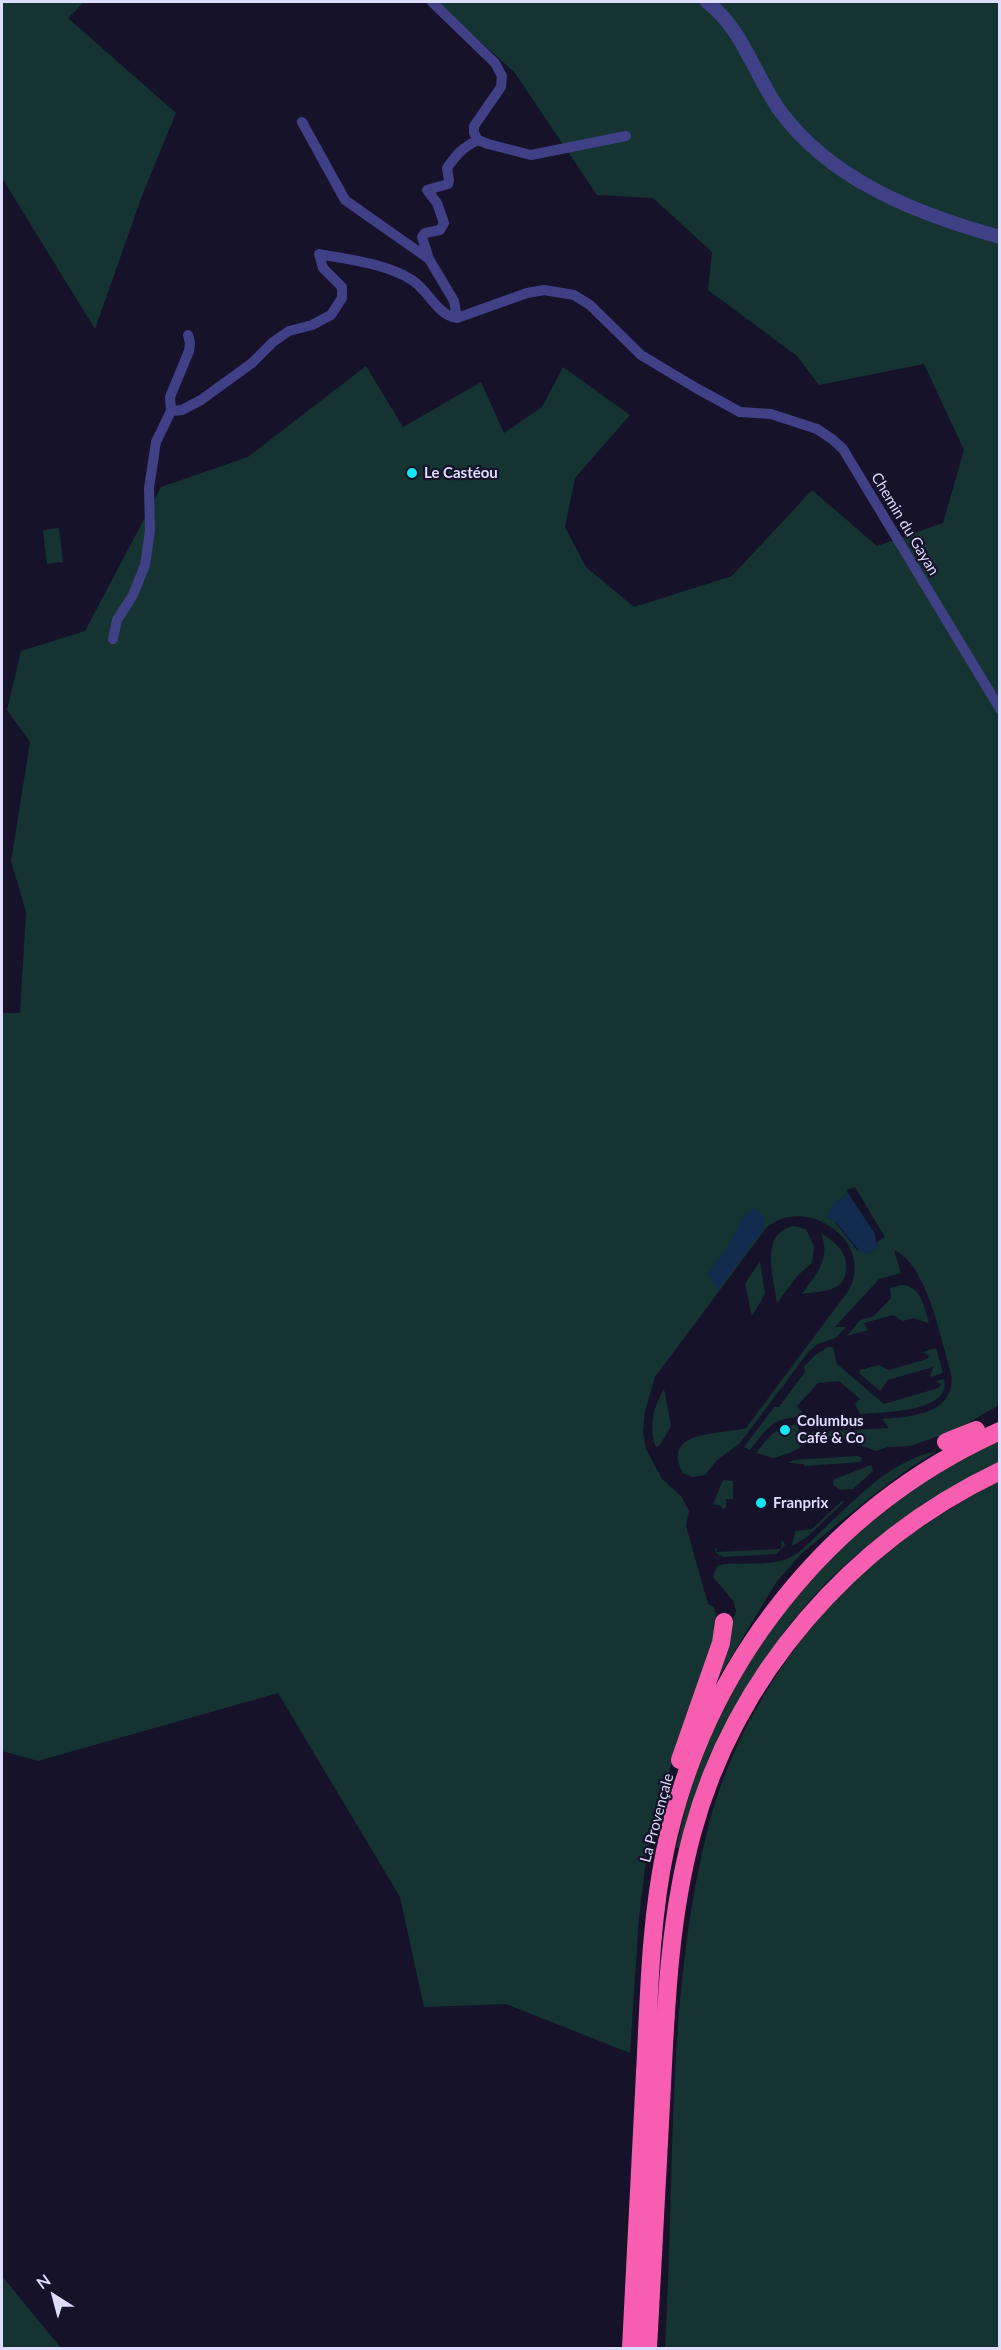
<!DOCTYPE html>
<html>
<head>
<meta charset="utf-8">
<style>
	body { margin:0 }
	#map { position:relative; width:1001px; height:2350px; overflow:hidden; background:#15122a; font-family:Lato,sans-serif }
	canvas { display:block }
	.frame { position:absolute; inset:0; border:3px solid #dfddfd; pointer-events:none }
	.north { position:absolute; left:24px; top:2266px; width:60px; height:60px; -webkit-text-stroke:4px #15122a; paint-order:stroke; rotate:324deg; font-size:16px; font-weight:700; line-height:24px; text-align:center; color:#dfddfd }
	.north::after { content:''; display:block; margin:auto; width:21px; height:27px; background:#dfddfd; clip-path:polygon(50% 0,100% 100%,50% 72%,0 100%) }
</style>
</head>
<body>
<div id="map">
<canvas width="1001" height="2350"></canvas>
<div class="frame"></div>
<div class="north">N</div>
</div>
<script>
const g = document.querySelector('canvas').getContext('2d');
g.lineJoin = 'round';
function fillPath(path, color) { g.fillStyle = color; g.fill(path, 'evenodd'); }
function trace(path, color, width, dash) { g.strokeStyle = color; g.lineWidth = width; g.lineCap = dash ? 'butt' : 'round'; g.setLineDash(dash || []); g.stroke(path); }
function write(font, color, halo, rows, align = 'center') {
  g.font = font + ' Lato,sans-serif'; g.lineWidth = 4.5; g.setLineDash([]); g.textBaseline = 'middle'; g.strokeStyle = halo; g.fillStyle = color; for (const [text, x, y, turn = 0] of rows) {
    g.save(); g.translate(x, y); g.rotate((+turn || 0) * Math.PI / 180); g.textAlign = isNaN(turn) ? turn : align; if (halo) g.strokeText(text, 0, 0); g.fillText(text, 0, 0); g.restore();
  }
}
fillPath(new Path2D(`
	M2,2h82l-16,16 108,95 -33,80 -48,136 -93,-151z
	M437,2h562v1403l-43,25 -46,16 -22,1 -12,4 -32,-12 -36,3 -16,10 -18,6 -18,-5c14,-17 19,-26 42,-29l1,9 90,-5 -7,-9c31,-2 75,-6 69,-46 -10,-33 -24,-109 -57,-123l7,23 -22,6 -44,48h11l-11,11 -17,6 -9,7 -69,92 -24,18 -11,14 -12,2 -10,-4c-23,-44 39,-38 63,-45l103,-138c27,-50 -45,-96 -83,-62l-111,149 -10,34 -2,20 3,18 16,30 19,17 8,15 -3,15 22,78 6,3 6,22 -35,90 -23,76 -15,58 -8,64 -9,136 -124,-49 -82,3 -24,-110 -122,-204 -240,68 -36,-10v-738h18l6,-101 -15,-51 19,-119 -23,-32 14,-59 64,-20 76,-144 87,-30 118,-91 37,61 78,-45 23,51 38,-26 21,-40 67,48 -55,63 -10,49 21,40 48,40 98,-31 80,-86 65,56 66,-23 21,-73 -40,-86 -105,21 -22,-29 -89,-66 4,-38 -59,-54 -56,-3 -82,-122zM855,1187l30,50 -8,5v4l-8,7 -12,-3 -22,-28 -3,-16 16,-13 -1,-3z
	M59,528l4,34 -16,2 -4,-34z
	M793,1226l13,3 8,17 -2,17 -14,12 -21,28c-3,-25 -18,-69 16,-77z
	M821,1233c14,9 28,20 25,38 -1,7 -4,13 -10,16 -10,5 -23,5 -34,7 15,-21 29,-35 19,-61z
	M760,1261l5,33 -13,22 -7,-32z
	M901,1285c20,0 23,22 28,38l-16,-5 -10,3 -10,-6 -29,8 4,7 -21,6 13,-16 13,-3 18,-19 -1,-10z
	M828,1347h5l4,17 47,40 55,-16 2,-4 -5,-3 8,-2c8,34 -63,33 -84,35l-5,-10 5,-5 -21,-18 -21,2 -21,23 8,10c-34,3 -35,9 -55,34l-6,-3 30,-40h5l26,-35 -1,-5 11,-12z
	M936,1348l7,25 -13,4 3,-10 -45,13 -8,11 -21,-18 1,-3 19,-5 10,5 38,-11 2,-3 -6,-4z
	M664,1389l7,37 -11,19 -4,2c-8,-19 -2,-42 8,-58z
	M999,1439v25c-90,42 -176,106 -231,191 -12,19 -22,40 -32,60 -11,20 -24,40 -33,60 -10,24 -17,49 -24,73h-3l12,-49 14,-46 38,-76 43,-66 67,-73 68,-54z
	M937,1451l-29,18 -36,27 -70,57 -25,28 -67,111 -4,-1 30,-79 -2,-10 -21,-25 4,-11 7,-2c17,-1 45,1 60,-4 13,-4 24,-16 33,-25 38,-34 69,-73 120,-84z
	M858,1456l4,2 -1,4 -57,4v-2l-16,-1 5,-3z
	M871,1465l2,6 -20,18 -12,1 -8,-5v-4l2,-2z
	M723,1480l10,1v18h-7v9l-4,1 -1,-3 -8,-2z
	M999,1480v868h-334c11,-173 0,-350 43,-520 24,-96 88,-198 163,-263 39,-34 84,-59 128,-85z
	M842,1501l2,1 -37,35 -15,9 3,-15 17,-2z
	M782,1539l3,6 -9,9 -53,3 -7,-4 -1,-5h2v4l64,-3z
	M2,2276l59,72h-59z`), '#153431');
fillPath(new Path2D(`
	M848,1193l27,41 2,12 -8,7h-8l-25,-31 -9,-5 5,-11z
	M756,1208l8,8 -1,14 -45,59 -11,-16 19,-23 19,-36z`), '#122b4f');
trace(new Path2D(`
	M432,2l63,61 7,13 -1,11 -27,39v7l4,7
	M302,122l43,78 84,59
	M457,318l-3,-17 -25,-42 -7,-22 3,-4 15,-3 4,-7 -7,-20 -10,-13 21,-6 1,-4 -2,-12c9,-13 16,-21 31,-28l10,4 43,11 95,-19
	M171,411l11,-1 19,-10 51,-37 21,-21 16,-11 23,-6 19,-10 11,-17v-11l-19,-19 -4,-14c31,6 66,9 93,26 17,11 25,35 45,38l70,-25 17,-3 30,5 16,10 51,50 55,33 44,24 31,2 46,15 15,10 11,10 157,260
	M113,639l4,-19 16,-25 12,-30 5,-34 -1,-43 7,-46 15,-31 -1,-14 19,-46 1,-8 -2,-8`), '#404087', 10);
trace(new Path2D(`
	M707,2c34,25 47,71 71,106 51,72 139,106 222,129`), '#404087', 14);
trace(new Path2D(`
	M946,1442l30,-12
	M680,1760l41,-117 3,-21
	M631,2348c4,-91 9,-183 14,-275 4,-74 5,-150 20,-222 39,-185 162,-342 335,-420
	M648,2348c5,-87 9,-175 14,-263 4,-84 8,-169 30,-251 43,-159 159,-292 308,-363`), '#f85eaf', 18);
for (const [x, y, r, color] of [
	[412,473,6,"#12e8f4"],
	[785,1430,6,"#12e8f4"],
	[761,1503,6,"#12e8f4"]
]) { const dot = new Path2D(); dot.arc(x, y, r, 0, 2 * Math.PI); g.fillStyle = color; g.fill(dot); trace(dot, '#15122a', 2); }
write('bold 15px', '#dfddfd', '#15122a', [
	["Le Castéou",424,473],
	["Columbus",797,1421],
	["Café & Co",797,1438],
	["Franprix",773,1503]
], 'left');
write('15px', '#dfddfd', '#15122a', [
	["Chemin du Gayan",905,524,59],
	["La Provençale",657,1818,-75]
]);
</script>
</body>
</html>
